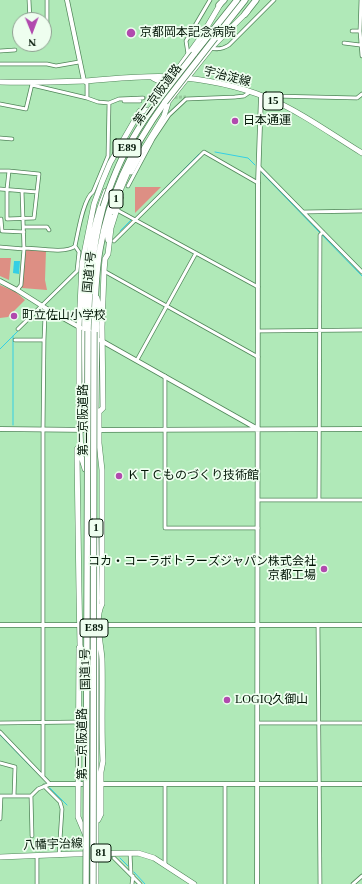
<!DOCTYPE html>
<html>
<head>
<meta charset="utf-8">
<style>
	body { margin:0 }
	#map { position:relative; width:362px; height:884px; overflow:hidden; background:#b0e9b8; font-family:"Times New Roman",serif }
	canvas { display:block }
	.north { position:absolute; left:12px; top:12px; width:40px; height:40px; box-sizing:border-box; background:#eefeef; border:1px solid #90a192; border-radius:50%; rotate:179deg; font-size:11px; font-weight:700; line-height:16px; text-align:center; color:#021606 }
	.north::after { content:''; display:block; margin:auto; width:14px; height:18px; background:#b14aae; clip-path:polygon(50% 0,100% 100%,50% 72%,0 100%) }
</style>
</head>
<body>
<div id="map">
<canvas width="362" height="884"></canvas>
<div class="north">N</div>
</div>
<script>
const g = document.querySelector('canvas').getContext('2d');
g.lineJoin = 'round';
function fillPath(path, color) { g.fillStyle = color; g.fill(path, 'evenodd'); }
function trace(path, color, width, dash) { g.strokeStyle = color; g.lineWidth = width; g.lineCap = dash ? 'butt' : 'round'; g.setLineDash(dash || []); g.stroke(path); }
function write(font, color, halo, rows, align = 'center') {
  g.font = font + ' "Times New Roman","Noto Sans JP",serif'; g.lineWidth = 3.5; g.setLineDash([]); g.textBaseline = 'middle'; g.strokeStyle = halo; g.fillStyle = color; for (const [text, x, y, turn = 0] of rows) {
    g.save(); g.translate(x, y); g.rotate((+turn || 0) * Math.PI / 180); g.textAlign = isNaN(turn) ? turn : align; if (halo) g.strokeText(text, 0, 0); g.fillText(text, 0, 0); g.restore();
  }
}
fillPath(new Path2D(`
	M135,187h26l-26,26z
	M25,249l21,1 -1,30 2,10 -25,-2z
	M0,258h11l-2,22 -9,-4z
	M0,285l16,7 9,8 -17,17 -8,1z`), '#dd8f84');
fillPath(new Path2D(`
	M14,261h6l-1,13 -6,-1z`), '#34cfe4');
trace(new Path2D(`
	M215,152l33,6 7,7
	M262,173l58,60
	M139,214l60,-60
	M120,231l11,-11
	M322,235l40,41
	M13,336v89
	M0,349l19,-19
	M0,735l41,42
	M50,788l17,17
	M120,858l8,8
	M134,872l11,12`), '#34cfe4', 1);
trace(new Path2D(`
	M143,98l43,-1`), '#96c99d', 3, [3, 1.5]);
const minor = new Path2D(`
	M29,0l1,20
	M361,0l-1,31 2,25
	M44,25h3v-25
	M352,31h8
	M344,43l16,2
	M211,48c7,2 12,1 18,-3l45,-45
	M0,51l15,-1
	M188,54l-2,-13 24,-41
	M0,64h47l9,2 23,-4
	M84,81l3,3v14
	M32,85l55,13 11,4 11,1 10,-4 24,-1
	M235,97l9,-1 6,-4
	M270,100l4,-4 83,2 5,-4
	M124,101h16
	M0,104l26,5 6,-25
	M0,138l12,1
	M259,167l103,105
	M0,171h9
	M9,171l30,3 -5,44 -27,1v-30z
	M128,186l25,-47 16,-24 17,-16 50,-2
	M0,189l37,3
	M117,210l141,77
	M304,212l58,-1
	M1,219l1,12 22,1
	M24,227h23l2,3
	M114,241l90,-89 54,31
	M0,247l24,2 -2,-58
	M24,248c11,0 43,6 51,-2
	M104,271l154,86
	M17,290l4,-5 3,-36
	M18,329l59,-58 2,-19 -4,-6c3,-13 8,-47 18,-54l15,-36 1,-53
	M258,331l104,-1
	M15,340h29
	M137,360l59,-107
	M165,376v152h93
	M258,500h104
	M319,500l1,-265 3,-3
	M318,625l2,259
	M0,723l78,-1
	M258,723h104
	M0,732l50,52 -12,5 -7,7h-31
	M0,763l15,4 -1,29
	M43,776v-346l1,-90 1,-25 2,-6
	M165,784v81
	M225,784v100
	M44,786l16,16 2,7 -3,46
	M31,796l1,40
	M0,819l1,-23
	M130,853l1,21
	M114,858l26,26
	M37,884v-28
	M132,884l1,-8
	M353,884l9,-8`);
const tertiary = new Path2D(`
	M67,0l17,81
	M0,281l17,9 30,19 34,19
	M100,340l156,88
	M0,429l90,1
	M96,430l266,-1
	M0,625h362
	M50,784h312
	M257,884l1,-701 3,-87`);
const primary = new Path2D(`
	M153,78l6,3 6,6
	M0,82c28,1 57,0 85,-1 29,-2 59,-6 88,-4 32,2 65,9 95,21 33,14 63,36 94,55
	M0,857l74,-3 64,-1 16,5 40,26`);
const trunk = new Path2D(`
	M162,91l39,-54 20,-34
	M168,102l43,-54 36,-36
	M131,172l12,-22 21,-34 4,-13
	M111,212l25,-59
	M108,240l-1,-7 3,-17
	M97,298l4,18
	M85,401c0,-69 -6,-144 21,-210
	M96,414l1,-100
	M81,445l-4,4v6l2,137 1,53 2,10 3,3
	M85,469l-4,-13 -2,-52v-77l3,-63 12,-60 8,-22 8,-19 30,-52 9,-1
	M96,624l1,-26 -1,-66
	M96,642v242
	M79,648l-1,169 8,19
	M98,820l3,-6v-42l2,-11c-2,-34 0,-68 -1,-102 -1,-17 -8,-39 0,-55v-134l-3,-27v-31l4,-4 -1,-81 2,-56 1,-12 3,-5 3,-26 10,-32`);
const motorway = new Path2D(`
	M219,5l5,-5
	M245,14l11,-14
	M215,38l30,-38
	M194,54l43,-54
	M88,331c1,-44 4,-82 15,-124
	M94,332c1,-28 1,-55 6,-83 9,-54 33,-103 65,-147`);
trace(minor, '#508559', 4.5);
trace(tertiary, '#508559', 5.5);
trace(primary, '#508559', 6);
trace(trunk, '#508559', 6);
trace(motorway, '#508559', 7);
trace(minor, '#fff', 3);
trace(tertiary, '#fff', 4);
trace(primary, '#fff', 5);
trace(trunk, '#fff', 5);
trace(motorway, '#fff', 5.5);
const motorwayBridge = new Path2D(`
	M165,102l50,-64
	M103,207c7,-21 14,-41 25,-60 18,-34 43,-63 66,-93
	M86,884l2,-553
	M93,884l1,-552`);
trace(motorwayBridge, '#508559', 7, []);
trace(motorwayBridge, '#fff', 5.5);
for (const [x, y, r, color] of [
	[131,33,5,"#b14aae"],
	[235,121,4,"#b14aae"],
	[14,316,4,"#b14aae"],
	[119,476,4,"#b14aae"],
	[324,569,4,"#b14aae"],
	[227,700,4,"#b14aae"]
]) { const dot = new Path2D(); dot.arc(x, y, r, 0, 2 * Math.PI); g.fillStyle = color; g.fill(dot); trace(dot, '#eefeef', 1.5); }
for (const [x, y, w] of [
	[273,101,20],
	[127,148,28],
	[116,199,14],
	[96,528,14],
	[94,628,28],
	[101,853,20]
]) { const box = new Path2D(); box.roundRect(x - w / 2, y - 9, w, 18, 3); g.fillStyle = '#eefeef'; g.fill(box); trace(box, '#021606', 1); }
write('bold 11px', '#021606', null, [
	["15",273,101],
	["E89",127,148],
	["1",116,199],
	["1",96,528],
	["E89",94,628],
	["81",101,853]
]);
write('12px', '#021606', '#eefeef', [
	["京都岡本記念病院",140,33],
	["日本通運",243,121],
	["町立佐山小学校",22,316],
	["ＫＴＣものづくり技術館",127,476],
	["コカ・コーラボトラーズジャパン株式会社",316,562,"right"],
	["京都工場",316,576,"right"],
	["LOGIQ久御山",235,700]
], 'left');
write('12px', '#021606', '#eefeef', [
	["宇治淀線",227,77,14],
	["第二京阪道路",158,95,-54],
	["国道1号",90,272,-84],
	["第二京阪道路",84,420,-90],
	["国道1号",86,669,-91],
	["第二京阪道路",83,744,-90],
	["八幡宇治線",53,845,-2]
]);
</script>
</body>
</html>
